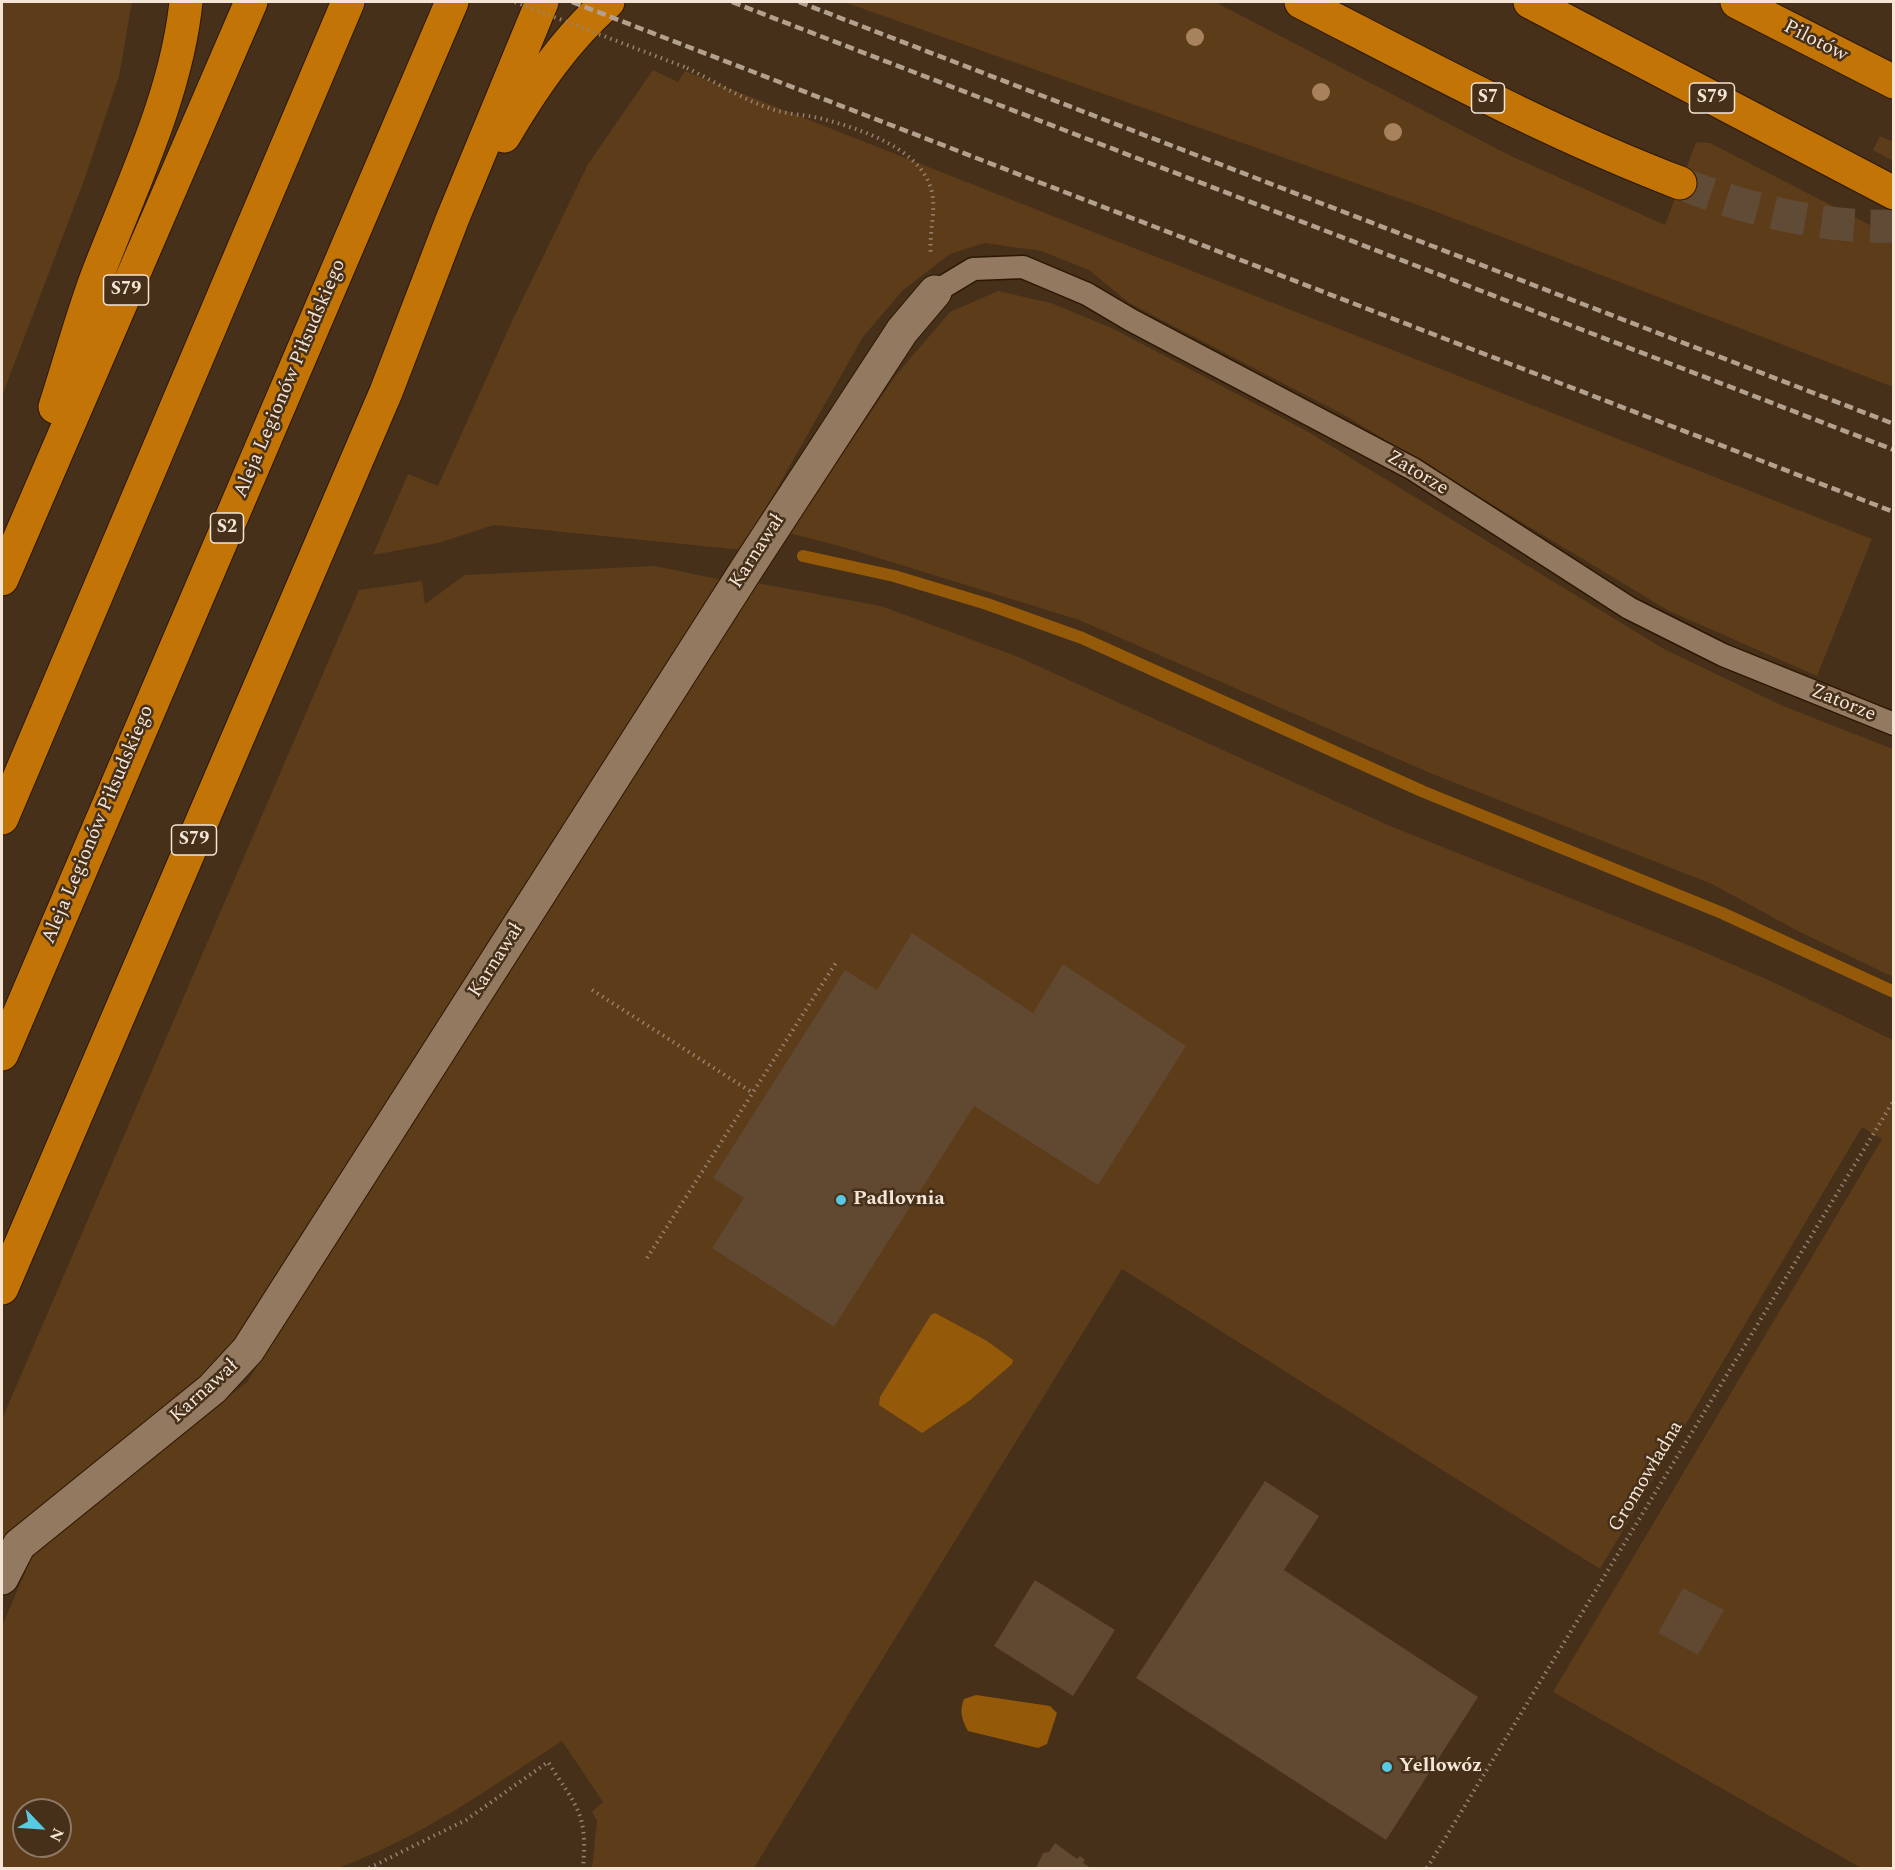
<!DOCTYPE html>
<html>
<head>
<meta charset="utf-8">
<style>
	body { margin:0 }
	#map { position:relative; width:1895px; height:1870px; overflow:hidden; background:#463019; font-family:Spectral,serif }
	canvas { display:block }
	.frame { position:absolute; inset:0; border:3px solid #f4e5d7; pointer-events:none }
	.north { position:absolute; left:12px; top:1798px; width:60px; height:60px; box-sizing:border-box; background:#463019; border:2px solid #8c7865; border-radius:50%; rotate:115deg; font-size:16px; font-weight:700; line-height:24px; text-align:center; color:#f4e5d7 }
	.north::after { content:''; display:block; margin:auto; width:21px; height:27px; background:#57c9e3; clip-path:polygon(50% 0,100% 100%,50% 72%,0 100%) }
</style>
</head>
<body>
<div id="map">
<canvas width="1895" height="1870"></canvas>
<div class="frame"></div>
<div class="north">N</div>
</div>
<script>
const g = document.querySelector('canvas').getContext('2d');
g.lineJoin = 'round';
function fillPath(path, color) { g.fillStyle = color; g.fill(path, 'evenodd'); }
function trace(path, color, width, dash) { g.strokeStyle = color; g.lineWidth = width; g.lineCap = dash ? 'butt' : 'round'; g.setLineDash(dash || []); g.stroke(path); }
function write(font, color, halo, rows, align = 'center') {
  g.font = font + ' Spectral,serif'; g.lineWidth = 5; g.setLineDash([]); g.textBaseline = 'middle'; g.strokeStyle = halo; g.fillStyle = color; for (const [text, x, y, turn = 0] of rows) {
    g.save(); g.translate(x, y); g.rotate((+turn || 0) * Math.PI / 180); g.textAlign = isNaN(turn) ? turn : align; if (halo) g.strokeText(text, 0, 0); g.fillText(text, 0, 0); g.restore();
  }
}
fillPath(new Path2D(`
	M2,2h130l-13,74 -34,102 -83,218z
	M844,2h371l296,154 154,69 31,-83 14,1 183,94v150l-464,-178z
	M653,70l25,12 7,-11 1187,468 -55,137 -148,-65 -325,-196 -215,-112 -40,-33 -48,-19 -56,-8 -35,11 -47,36 -40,47 -121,213 -248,-25 -56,18 -65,12 35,-81 30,12 75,-167 75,-155z
	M1880,136l13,6v19l-20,-11z
	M998,291l53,12 63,26 191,101 359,219 119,57 110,43v228l-97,-47 -84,-46 -282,-111 -351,-153 -236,-73 -54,-14 107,-158 54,-63z
	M655,566l68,14 -475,746 -54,59 -192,169v-135l357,-829 63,-9 3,23 40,-29z
	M757,583l124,23 135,50 374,170 300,120 83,36 120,58v828h-32l-308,-176 329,-553 -20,-12 -262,442 -478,-300 -368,599h-162l5,-47 -5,-9 11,-10 -41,-61c-72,47 -142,97 -224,127h-336v-242l31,-72 214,-172zM24,1810h36v36h-36z`), '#5d3c19');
fillPath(new Path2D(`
	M935,1313l52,28 26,19 -1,4 -43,37 -47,32 -43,-28 1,-8 51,-82z
	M976,1695l74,11 7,7 -10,31 -9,4 -70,-17c-6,-11 -9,-20 -4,-32z`), '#955a09');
trace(new Path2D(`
	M803,556l91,20 93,28 95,34 342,154 298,121 172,79`), '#955a09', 12);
fillPath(new Path2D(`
	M912,933l121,80 30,-49 123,82 -88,139 -124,-79 -140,221 -122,-79 32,-50 -31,-20 132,-208 32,20z
	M1265,1481l54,35 -35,54 194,127 -92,143 -250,-162z
	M1035,1580l80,50 -42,66 -79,-50z
	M1683,1588l41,22 -26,45 -40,-22z
	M1055,1843l22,16 3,-3 5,4 -2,3 8,5h-55l7,-15 6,-1z`), '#604831');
trace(new Path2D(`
	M1680,183c69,27 140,45 214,43`), '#604b36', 33, [33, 16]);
const service = new Path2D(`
	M935,292l38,-23 50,-2 64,27 44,26 282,149 216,139 94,47 171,69`);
const minor = new Path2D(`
	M2,1578l17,-33 193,-156 36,-39 500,-783 154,-236 33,-39`);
const motorway = new Path2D(`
	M1301,2c125,64 248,131 379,181
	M1530,2l364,191
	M1737,2l157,80
	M504,136c29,-49 61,-96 104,-134
	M55,407c14,-43 26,-88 42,-131 34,-89 79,-179 89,-274
	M2,579l249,-577
	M2,818l346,-816
	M2,1054l450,-1052
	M2,1288l384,-896 66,-172 90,-218`);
trace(service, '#2c1701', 25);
trace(minor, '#2c1701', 35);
trace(motorway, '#2c1701', 35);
trace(new Path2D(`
	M687,68c29,14 59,34 91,43 15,4 30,4 45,8 37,10 90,27 106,64 10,23 -1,48 2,72
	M592,990l161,103
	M647,1258l190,-297
	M369,1868l97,-48 82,-58c28,45 40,49 35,106
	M1427,1868l467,-768`), '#95826f', 4, [1.5, 4.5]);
trace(service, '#937960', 22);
trace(minor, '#937960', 33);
trace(motorway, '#c27506', 33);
trace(new Path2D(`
	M572,2l1322,510
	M732,2l1162,448
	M799,2l1095,422`), '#b3a190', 4.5, [9, 4.5]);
trace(new Path2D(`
	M515,2l172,66`), '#95826f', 4, [1.5, 4.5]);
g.fillStyle = '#a7825d';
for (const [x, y] of [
	[1195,37],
	[1321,92],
	[1393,132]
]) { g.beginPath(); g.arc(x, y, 9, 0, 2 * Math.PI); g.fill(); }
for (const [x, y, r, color] of [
	[841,1200,6,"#57c9e3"],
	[1387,1767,6,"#57c9e3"]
]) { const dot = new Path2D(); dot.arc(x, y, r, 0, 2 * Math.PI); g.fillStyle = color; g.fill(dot); trace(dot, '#463019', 2); }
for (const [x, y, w] of [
	[1488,98,33],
	[1712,98,45],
	[126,290,45],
	[227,528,33],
	[194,840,45]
]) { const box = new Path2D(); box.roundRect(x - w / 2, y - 15, w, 30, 4.5); g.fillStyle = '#463019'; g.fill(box); trace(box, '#f4e5d7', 1.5); }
write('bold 18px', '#f4e5d7', null, [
	["S7",1488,98],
	["S79",1712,98],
	["S79",126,290],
	["S2",227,528],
	["S79",194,840]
]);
write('20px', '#f4e5d7', '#463019', [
	["Pilotów",1815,42,27],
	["Aleja Legionów Piłsudskiego",291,379,-67],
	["Zatorze",1417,474,31],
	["Karnawał",758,552,-57],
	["Zatorze",1843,704,22],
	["Aleja Legionów Piłsudskiego",99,825,-67],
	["Karnawał",497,961,-57],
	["Karnawał",205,1392,-42],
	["Gromowładna",1647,1477,-59]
]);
write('bold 20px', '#f4e5d7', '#463019', [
	["Padlovnia",853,1200],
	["Yellowóz",1399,1767]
], 'left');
</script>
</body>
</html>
